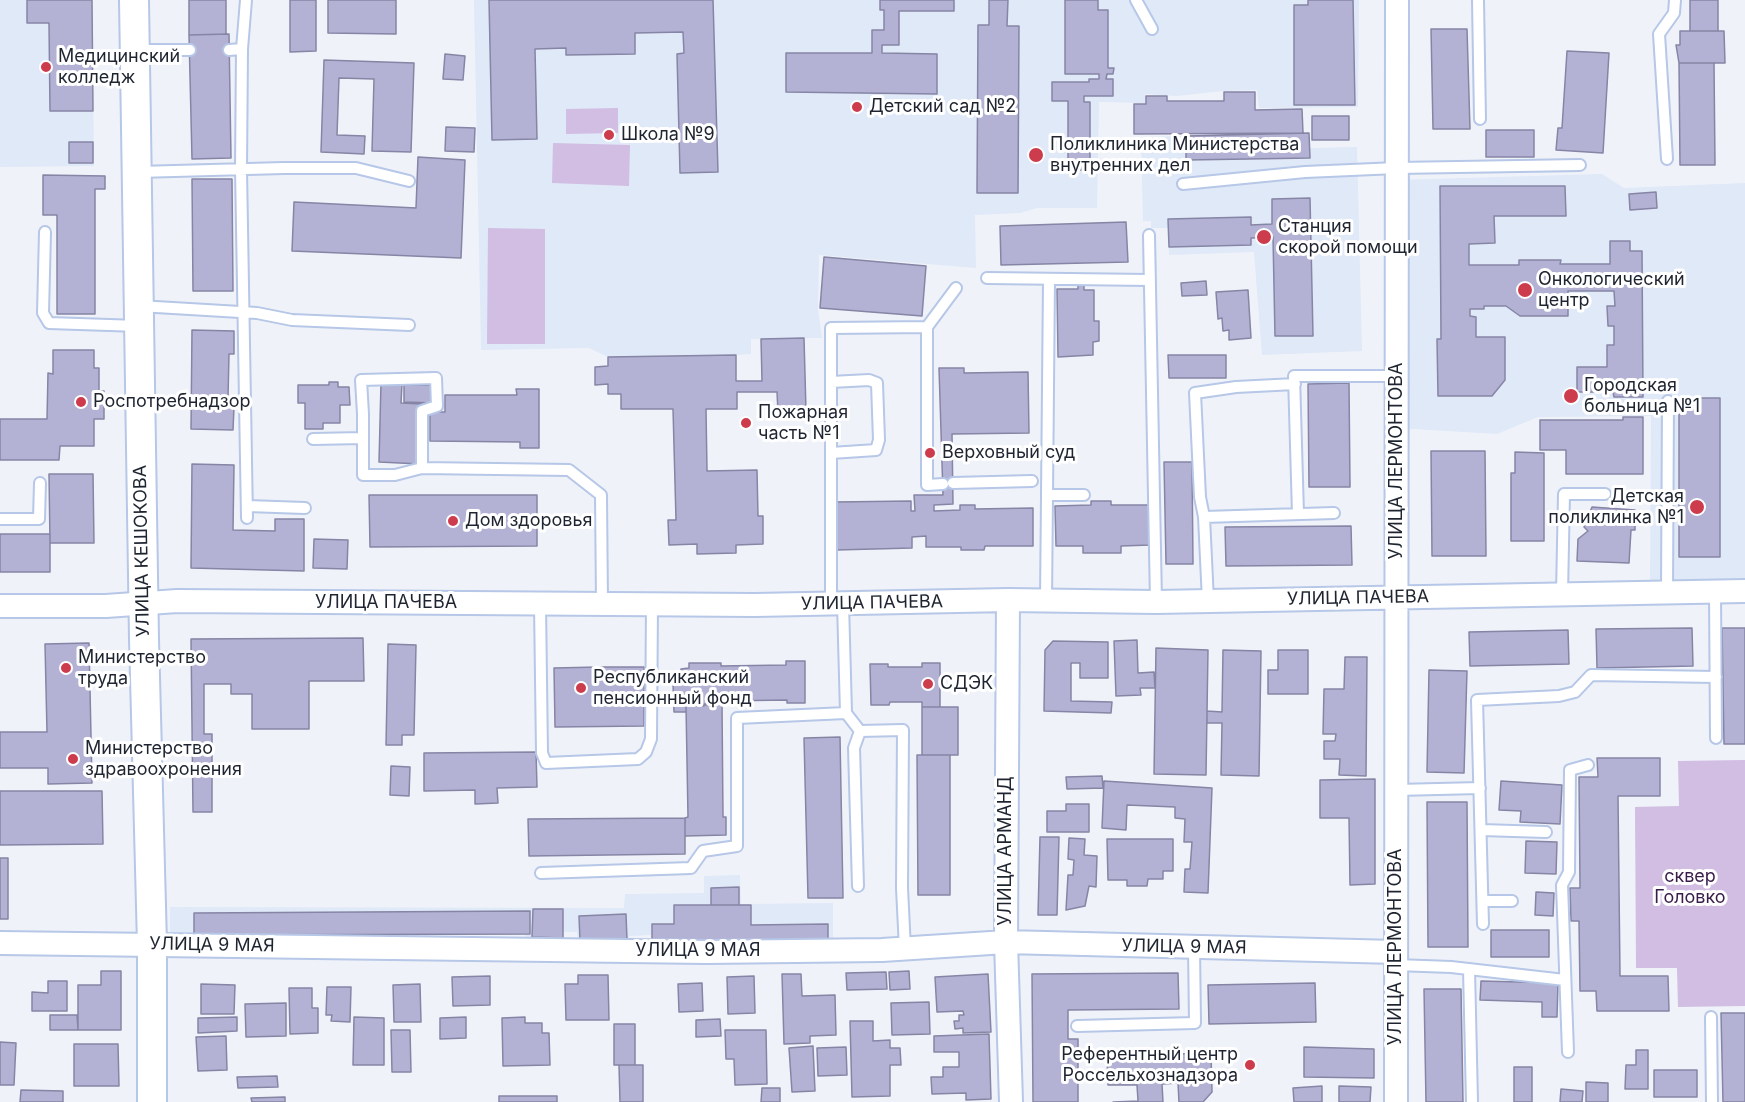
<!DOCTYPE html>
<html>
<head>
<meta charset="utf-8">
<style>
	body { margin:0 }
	canvas { display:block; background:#eff2f9 }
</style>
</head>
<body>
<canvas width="1745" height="1102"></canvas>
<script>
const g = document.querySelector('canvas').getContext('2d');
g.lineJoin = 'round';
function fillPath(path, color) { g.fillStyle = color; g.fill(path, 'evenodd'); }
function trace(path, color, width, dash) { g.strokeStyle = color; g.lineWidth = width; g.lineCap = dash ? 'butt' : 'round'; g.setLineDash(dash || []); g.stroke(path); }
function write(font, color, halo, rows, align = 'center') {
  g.font = font + ' Inter,sans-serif'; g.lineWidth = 6; g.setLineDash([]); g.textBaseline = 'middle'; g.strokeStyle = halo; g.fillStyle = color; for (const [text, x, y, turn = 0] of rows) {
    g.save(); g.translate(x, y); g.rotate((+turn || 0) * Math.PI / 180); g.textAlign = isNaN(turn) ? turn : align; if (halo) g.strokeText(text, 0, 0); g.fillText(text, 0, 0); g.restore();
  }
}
fillPath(new Path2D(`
	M0,0h92l2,166 -94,1z
	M474,0h885l-1,107 -99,1 -2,-18 -34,1 -46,5 -32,-2v9l-46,-1 -2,106h-60l-17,5 -45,2 1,53 -157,-13 -1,54 4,29 -71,1v15l-15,1 -128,2 -19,-9 -108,2z
	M1309,133l1,15 47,-1 5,204 -100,4 -8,-103 -85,3 -1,-27h-17v-7h-8l-2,-84z
	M1602,174l22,14 121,-5v408l-95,2 1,-177 -113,1 -41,17 -100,-6v-248z
	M740,875l1,29 92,-1v42l-182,-3v-7l-22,1 -1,6h-50l-1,-10h-14v9h-37l-1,-7 -355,5v-32l454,1 1,-14 79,-1v-17z`), '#e0e9f8');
fillPath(new Path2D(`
	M618,108v25l-52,1v-25z
	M553,143l77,2 -1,41 -77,-3z
	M488,228l57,1v115h-58z
	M1745,760v246l-67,1 -1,-39h-41l-1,-161 44,-1 -1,-45z`), '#d2bde3');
const building = new Path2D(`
	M27,0h65l1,111h-43l-1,-88h-22z
	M189,0h37v34l-37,1z
	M290,0h26v51l-26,1z
	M328,0h68v34l-68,-1z
	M489,0h224l5,172 -38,1 -3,-119 7,-1 -1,-21 -48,1v21l-69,1v-7l-31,1 2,90 -45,1z
	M880,0h74v11h-55v34h-17v8l55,1v40l-151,-2v-39h86v-23h12v-20h-4z
	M989,0h19l-1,26h12l-1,167h-41l1,-168h11z
	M1065,0h33v10h10v58h6l-1,6h-6l-1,5h7v17h-29v6h6v68h-22v-69h-16v-19h37v-3h10v-5h-34z
	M1308,0h45l2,105h-61v-100h14z
	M1690,0h28v31h-28z
	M1431,29h36l3,100h-37z
	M1680,31h44l1,32h-46l-3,-18h4z
	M229,34l2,124 -39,1 -3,-124z
	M1567,51l42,2 -6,100 -47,-3 2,-22h4z
	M445,54l20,2 -2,24 -20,-1z
	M324,60l90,3 -3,89 -39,-1 2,-72 -35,-1 -2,57 28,1 -1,18 -43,-2z
	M1679,63h35l1,102h-35z
	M1224,92h31v18l47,-1 1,24 -169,1v-30h12v-8h21v5h57z
	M1312,116h37v24h-37z
	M446,127l29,1 -1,24 -29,-1z
	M1486,130h48v27h-48z
	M1309,133l1,25 -124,2v-24z
	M69,142h24v21h-24z
	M418,157l47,3 -4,98 -169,-7 2,-49 122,6z
	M43,175l62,1v13h-10v125h-38v-99h-14z
	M192,179h40l1,112h-40z
	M1440,186h125l1,30h-72l1,27 -26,1v21h50v-5h42l-1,4h50v-23h20v10h12l1,146h-29l-1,-5h-36v-25h30v-22h7v-19h-6l-1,-20h8l-1,-15h-46v25h-48l-14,-10h-22v3h-14v7l6,1v20h29v43l-13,16h-54l-1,-57h4z
	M1656,192l1,16 -27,2 -1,-16z
	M1310,198l3,138h-38l-2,-99 -22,1v7l-82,2 -1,-28 83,-2v8l21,-1v-25z
	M1126,222l2,40 -127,3 -1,-39z
	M824,257l102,9 -4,50 -102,-8z
	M1206,281l1,14 -25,1 -1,-13z
	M1078,284h6v6h10v31h5v20l-6,1v13l-35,2 -1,-68h21z
	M1248,290l3,48 -22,2v-10l-6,1 -1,-13 -4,1 -2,-27z
	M192,330l42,1v23h-5l-1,44v9h6l-1,23 -42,-1z
	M804,338l2,73 -28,1 -1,-20h-40v17h-31l1,62 50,-1 1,46h5v28l-27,1v8l-39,1v-10l-28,1 -1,-25h8l-3,-111h-52v-15h-13v-10l-13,1v-18l13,-1v-9l128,-2v26h26l-1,-42z
	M53,350h41v18h5v23h5v28h-10v27h-34l-1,14h-59v-41h47l1,-46 5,1z
	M1168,355h58v23h-57z
	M939,368h25v5l64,-1 1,61 -77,1 1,70 -19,1v6l26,-1v-5h15v4l58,-1v38h-48l-1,4h-23v-3h-35v-11l-14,1v11l-76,2 -1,-48 76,-1v10h4l-1,-16h29z
	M329,382h9v5h11l1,18h-10v18h-17v6h-18v-26h-7v-18h31z
	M381,383l21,1 -1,19 21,1 -2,60 -41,-2z
	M1349,383l1,104h-41l-1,-103z
	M404,385h31v18l-31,-1z
	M516,389h23v59h-19v-6l-90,-1v-29h15v-17h72z
	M1679,398h41v159h-41z
	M1623,417h20v57h-77v-24h-26v-30h83z
	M1431,451h54l1,105h-54z
	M1515,452l29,1v88h-33v-68h4z
	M1164,462h28l1,102h-27z
	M192,464l42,1 -1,65 42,1v-12h29v52l-113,-3z
	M49,474h44l1,69h-44z
	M369,495h168v51l-167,1z
	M1091,501h20v4h39v40l-29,1v7h-38v-7h-27l-1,-40 36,-1z
	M1592,507l43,3v20h-4l-2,33 -52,-2 1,-22 10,-8 -4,-4z
	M1351,526l1,39 -126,1 -1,-39z
	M0,534h50v38h-50z
	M314,539l34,1 -1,29 -34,-1z
	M1692,628l1,38 -96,2 -1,-39z
	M1722,628h23v116h-21z
	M1568,630l1,34 -99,2 -1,-34z
	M363,638l1,43h-55v48h-57v-35h-21v-10h-27v50h8v78h-19l-2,-173z
	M1137,640l1,33 16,-1 1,16h-15l1,7 -25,1 -2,-55z
	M1053,641l55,1v36h-28v-15h-9v38l41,1 -1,11 -67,-2 1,-61z
	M89,643l3,140 -44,1v-16h-48v-36h47l-2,-88z
	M388,644l28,1 -2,90h-12v10h-16z
	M1156,648l52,2 -2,125 -52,-1z
	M1223,650l38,1 -2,125 -38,-1 1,-52h-15v-12l15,1z
	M1278,650h30v44h-40v-24h10z
	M1345,657h22l-1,119 -27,-1 1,-16h-16v-18h11l1,-7h-13l1,-45h20z
	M786,661h19v42h-18v-3l-65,1v3l-36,2v6h-12l-1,-28h6l2,-15 8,-1v-5h32v3l65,-1z
	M922,663h18v44h-18v-5h-32l-1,3h-18l-1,-41h18v3h34z
	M599,667h45v59l-89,1 -1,-59z
	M1429,670l38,1 -3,102 -37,-1z
	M704,704h18l1,113h3v18l-41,1v-18l3,-1 -2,-111h18z
	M922,707h36v48h-36z
	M840,737l3,161h-35l-4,-160z
	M536,752l1,35 -40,1 1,15 -23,1v-14l-51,1v-38z
	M917,755h33v140h-32z
	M1597,758h63v38h-42l2,180h48l1,35h-72l-1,-20h-16l-1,-70h-8l-1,-33h10l-1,-111h19z
	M391,766l19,1 -1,29 -19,-1z
	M1102,776l1,12 -36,1 -1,-12z
	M1375,779v105l-25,1 -1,-67h-29v-38z
	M1104,781l108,7 -4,105 -24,-1 1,-23h5l2,-27h-8l1,-23 -10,-1v-11l-48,-2 -1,25 -24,-2z
	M1501,781l61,4 -2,39 -40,-2 1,-11 -22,-1z
	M0,791h102l1,53 -103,1z
	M1427,802h40l1,145h-40z
	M1066,804h23v28h-42v-21h19z
	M685,818v36l-156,2 -1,-37z
	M1040,837h19l-2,78h-19z
	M1069,838l16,1 -1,16 13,1 -1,31 -7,-1 -4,20 -19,4 2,-35h5l1,-15 -6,-1z
	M1107,839h66v32h-10v8h-15l-1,7h-20v-6h-19z
	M1526,841l31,1 -1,32 -31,-1z
	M0,858h8v61h-8z
	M739,887v18h-28v-17z
	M1536,892l18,1 -1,23 -18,-1z
	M674,905h77v20l77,-1v15l-176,2v-17h22z
	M533,909h30v29l-31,-1z
	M530,911v23l-336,1v-22z
	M626,914l1,26 -47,1 -1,-25z
	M1491,930h58v27h-58z
	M101,971h20v59h-43v-45h23z
	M909,971l1,18 -20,1 -1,-18z
	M886,972l1,17 -40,1 -1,-17z
	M1178,973l1,36 -111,1v29h10v63h-45l-1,-128z
	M782,974h19l1,22 33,-1 1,40 -26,1v7l-26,1z
	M988,974l3,58 -28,1v-5l-8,1 -1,-8h5v-6h5l-1,-4 -26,1 -2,-35z
	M578,975h30l1,45h-43l-1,-36h13z
	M490,976v29l-37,1 -1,-29z
	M754,976l1,37 -27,1 -1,-37z
	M48,981h19v30h-35v-19l16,1z
	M1481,981l77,2 -1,34h-15v-15l-62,-2z
	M702,983l1,28 -24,1 -1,-28z
	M1315,983l1,39 -107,2 -1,-39z
	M201,984l34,1 -1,29h-33z
	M420,984l1,38h-27l-1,-37z
	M327,987h24l-1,35 -19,-1 1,-6h-6z
	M289,988h23v20h6v25l-28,1z
	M1424,989h37l2,113h-37z
	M929,1002l1,32 -38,1 -1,-32z
	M286,1003v33l-40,1 -1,-33z
	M1721,1013h24v89h-22z
	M50,1015h27l1,15h-28z
	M237,1017v14l-39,2v-15z
	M354,1017l30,1v47h-31z
	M466,1017v21l-26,1v-21z
	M525,1017v6h17v10h7l1,32 -47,1 -1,-48z
	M720,1019l1,17 -25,1v-17z
	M850,1021h23v20l17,-1v8h10l1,17h-11v31l-38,1z
	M614,1024h21v41h-21z
	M391,1030h19l1,42h-19z
	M725,1030h41l1,54 -32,1 -1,-26h-8z
	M989,1034l2,65 -25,1v-7l-34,1 -1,-17h12v-10h16v-15h-25v-16z
	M226,1036l1,34 -29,1 -2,-34z
	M0,1042l16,1 -2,42h-14z
	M74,1044h44l1,42h-45z
	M813,1046l2,45 -23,1 -3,-44z
	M846,1047l1,28 -29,1 -1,-28z
	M1304,1047l70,2v29l-70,-1z
	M1636,1050h12v39h-23l1,-24h10z
	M1211,1053l1,39 -9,10h-24l-1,-19 -16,1 1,18h-50l25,-1 -1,-16h-29l-1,-29z
	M619,1065h24v37h-23z
	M1514,1067h18v35h-18z
	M1654,1070h43v27h-43z
	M277,1076l1,11 -40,1 -1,-11z
	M1586,1082l22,1v19h-22z
	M1322,1086v16h-28l-1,-14z
	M1339,1086l32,1 -1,15h-31z
	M762,1088h18v14h-19z
	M1561,1089l22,2 -1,11h-22z
	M21,1090l42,1v11h-43z
	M499,1096h58v6h-58z
	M285,1097v5h-33l-1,-4z`);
fillPath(building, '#b3b2d4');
trace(building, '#8685a5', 1.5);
const service = new Path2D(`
	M246,0l-4,49 -1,120 6,349
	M1136,0l16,29
	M1478,0l2,119
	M136,50h54
	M229,50l13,-1
	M1667,159l-8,-125 15,-21 1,-13
	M138,172l146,-4h72l53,13
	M1183,184l122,-12 92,-4 183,-3
	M45,232l-2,81 6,10 90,3
	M1149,235l7,367
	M987,278l163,2
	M139,306l118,7 35,7 117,5
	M927,327v158l16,-1
	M313,439l50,-1
	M831,453l45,-3 3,-10 -2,-57 -8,-3 -38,2
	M422,468v-57l15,-5 -1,-28 -75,2 2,34v61h32l27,-7 147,2 32,25 1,109
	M953,483l79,-2
	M1047,495l2,-216
	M247,506l58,2
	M1298,514l-4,-138h103
	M1204,517l-4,-20 -5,-104 41,-6 59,-3
	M0,519h39l1,-36
	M1715,592l1,146
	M1667,593l1,-192
	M1562,594l2,-100h41
	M1046,601l1,-106h37
	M1208,601l-4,-84 130,-4
	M831,603v-275l96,-1 29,-39
	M843,603l3,110 14,18 -6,17 4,138
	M540,604l2,149 4,10 92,-4 8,-7 5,-13 1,-135
	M860,731l43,-1 -1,158 3,61
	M1396,790l84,-2
	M1481,830l65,2
	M541,873l150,-5 12,-17 34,-5v-128l109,-5
	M1483,901h29
	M1483,924l-6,-224 82,-4 16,-4 16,-17 125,2
	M1396,965l55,2 114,13
	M1469,969l3,133
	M1711,1017l1,85
	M1077,1026l118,-3 -1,-76
	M1568,1052l-6,-167 7,-13 1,-102 18,-5`);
const minor = new Path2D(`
	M1008,600l-2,342 5,160
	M0,606h106l71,-5 578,4 253,-5 148,2 589,-11
	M0,943l706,9 176,-2 124,-8 390,10
	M1396,1102l1,-1102`);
const tertiary = new Path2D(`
	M134,0l10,639 8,305v158`);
trace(service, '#b6c7e7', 14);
trace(minor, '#b6c7e7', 26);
trace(tertiary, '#b6c7e7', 32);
trace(service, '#fff', 10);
trace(minor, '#fff', 22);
trace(tertiary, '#fff', 28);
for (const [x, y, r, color] of [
	[46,67,6,"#cc3c4c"],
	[857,107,6,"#cc3c4c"],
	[609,135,6,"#cc3c4c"],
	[1036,155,8,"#cc3c4c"],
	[1264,237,8,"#cc3c4c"],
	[1525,290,8,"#cc3c4c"],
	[1571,396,8,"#cc3c4c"],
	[81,402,6,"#cc3c4c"],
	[746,423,6,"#cc3c4c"],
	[930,453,6,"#cc3c4c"],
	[1697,507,8,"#cc3c4c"],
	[453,521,6,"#cc3c4c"],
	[66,668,6,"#cc3c4c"],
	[928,684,6,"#cc3c4c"],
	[581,688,6,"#cc3c4c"],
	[73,759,6,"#cc3c4c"],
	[1250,1065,6,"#cc3c4c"]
]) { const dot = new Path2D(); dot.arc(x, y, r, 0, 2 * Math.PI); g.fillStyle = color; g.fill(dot); trace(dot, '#fff', 2); }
write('18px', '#1e2430', '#fff', [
	["Медицинский",58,57],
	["колледж",58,78],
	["Детский сад №2",869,107],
	["Школа №9",621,135],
	["Поликлиника Министерства",1050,145],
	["внутренних дел",1050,166],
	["Станция",1278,227],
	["скорой помощи",1278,248],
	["Онкологический",1538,280],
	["центр",1538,301],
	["Городская",1584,386],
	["больница №1",1584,407],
	["Роспотребнадзор",93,402],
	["Пожарная",758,413],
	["часть №1",758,434],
	["Верховный суд",942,453],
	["Детская",1684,497,"right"],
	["поликлинка №1",1684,518,"right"],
	["Дом здоровья",465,521],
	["Министерство",78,658],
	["труда",78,679],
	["Республиканский",593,678],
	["пенсионный фонд",593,699],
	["СДЭК",940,684],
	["Министерство",85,749],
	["здравоохронения",85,770],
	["Референтный центр",1238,1055,"right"],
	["Россельхознадзора",1238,1076,"right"]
], 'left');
write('18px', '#1e2430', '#fff', [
	["УЛИЦА ЛЕРМОНТОВА",1397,461,-90],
	["УЛИЦА КЕШОКОВА",142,551,-91],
	["УЛИЦА ПАЧЕВА",1358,598,-1],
	["УЛИЦА ПАЧЕВА",386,603],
	["УЛИЦА ПАЧЕВА",872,603,-1],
	["УЛИЦА АРМАНД",1006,851,-90],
	["УЛИЦА 9 МАЯ",212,945,1],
	["УЛИЦА 9 МАЯ",1184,947,1],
	["УЛИЦА ЛЕРМОНТОВА",1396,947,-90],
	["УЛИЦА 9 МАЯ",698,951]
]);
write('18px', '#381d4b', '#fff', [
	["сквер",1690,877],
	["Головко",1690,898]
]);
</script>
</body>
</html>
